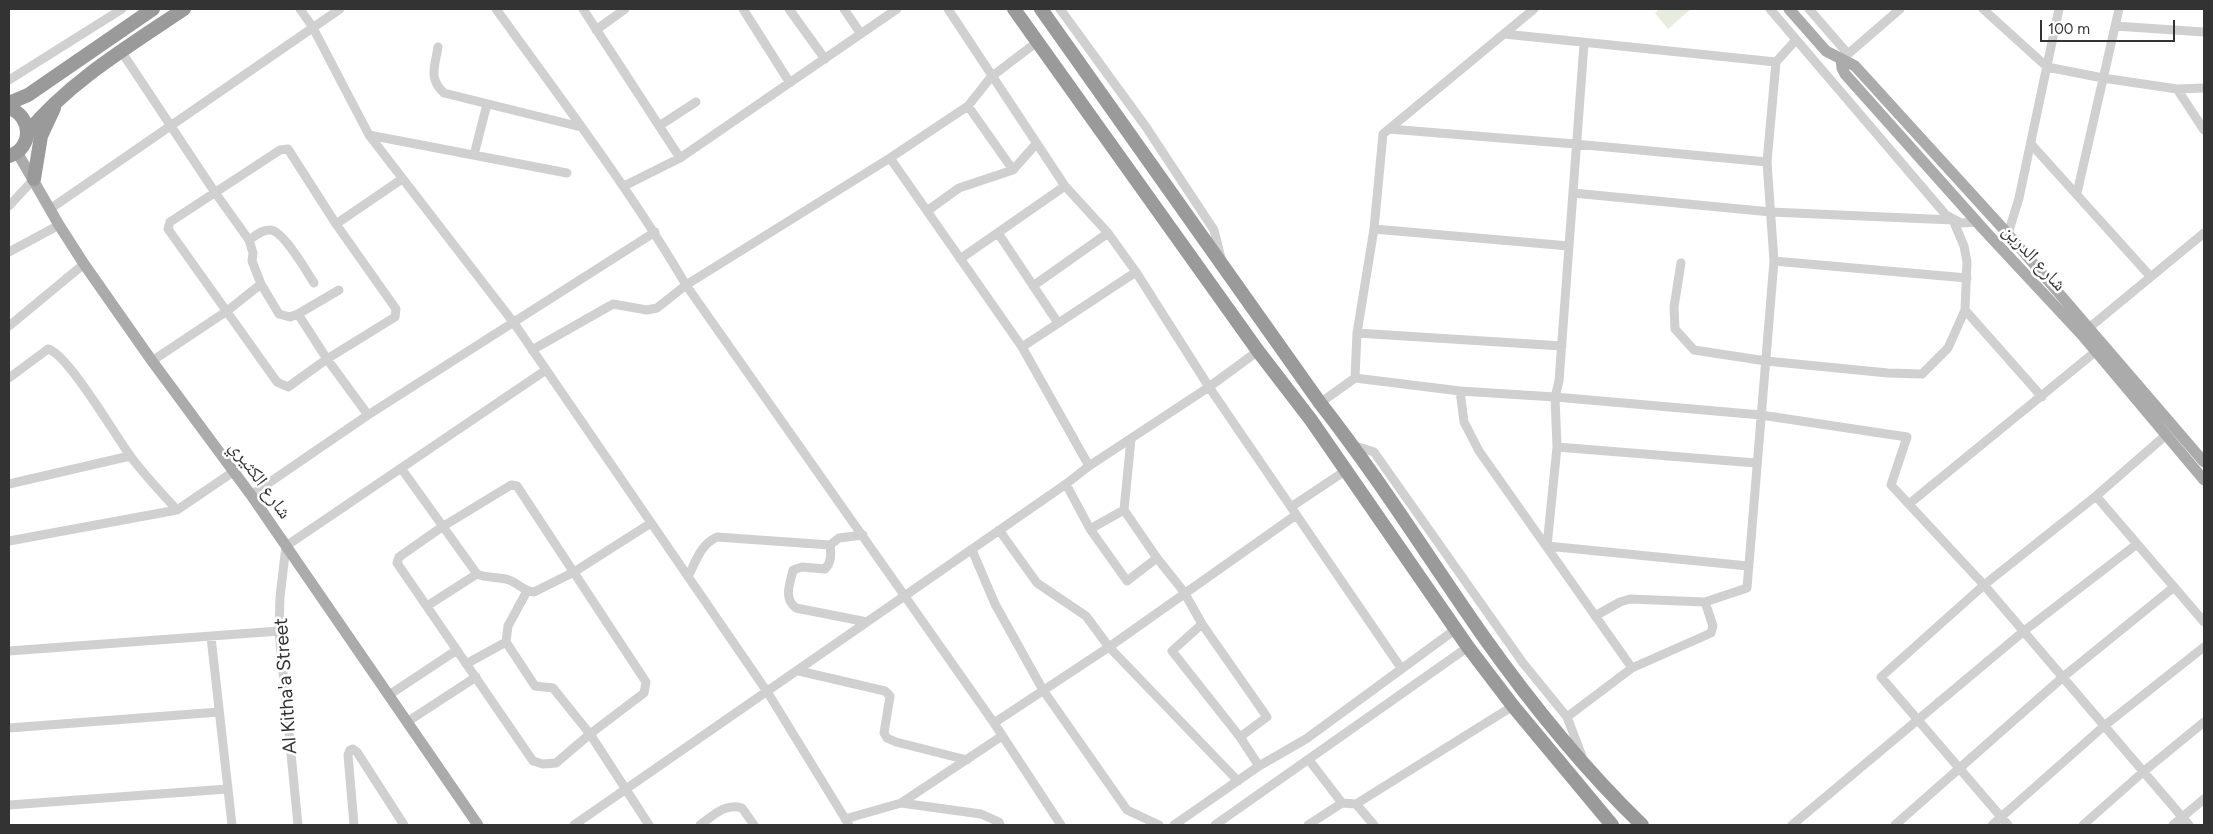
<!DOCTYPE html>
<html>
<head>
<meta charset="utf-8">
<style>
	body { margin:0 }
	#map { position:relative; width:2213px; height:834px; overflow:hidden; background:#fff; font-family:Figtree,sans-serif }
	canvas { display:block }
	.frame { position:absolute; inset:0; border:10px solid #333; pointer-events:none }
	.scale { position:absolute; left:2040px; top:20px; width:135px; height:22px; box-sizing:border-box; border:2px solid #333; border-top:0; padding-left:6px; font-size:15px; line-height:18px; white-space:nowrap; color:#333; -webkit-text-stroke:4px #fff; paint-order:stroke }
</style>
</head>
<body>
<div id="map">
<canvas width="2213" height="834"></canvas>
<div class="frame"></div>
<div class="scale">100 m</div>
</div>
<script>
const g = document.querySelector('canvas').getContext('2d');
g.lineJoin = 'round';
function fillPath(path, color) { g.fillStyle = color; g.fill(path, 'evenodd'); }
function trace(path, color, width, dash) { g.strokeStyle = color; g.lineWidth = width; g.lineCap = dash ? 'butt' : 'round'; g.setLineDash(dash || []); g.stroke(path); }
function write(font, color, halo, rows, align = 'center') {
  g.font = font + ' Figtree,"Noto Naskh Arabic",sans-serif'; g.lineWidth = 5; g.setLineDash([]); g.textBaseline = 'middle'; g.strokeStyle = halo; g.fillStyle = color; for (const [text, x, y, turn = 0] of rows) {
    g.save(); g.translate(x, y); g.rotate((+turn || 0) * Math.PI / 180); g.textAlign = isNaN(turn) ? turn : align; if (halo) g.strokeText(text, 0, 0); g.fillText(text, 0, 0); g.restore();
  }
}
fillPath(new Path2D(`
	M1660,9h31l-23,20 -13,-16z`), '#e6ecdf');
trace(new Path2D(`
	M300,9l12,17 57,109 145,188 254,370 81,132
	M496,9c65,90 133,179 190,276l308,438 67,102
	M583,9l97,149
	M743,9l47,74
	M789,9l36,50
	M844,9l17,25
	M948,9l117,177 43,47 28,39 73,115 192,281
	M1060,9l86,118 68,103 7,28
	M1770,9l176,206 15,8 17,-1
	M1809,9l39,45
	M1983,9l64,58 56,11 74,11 27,-1
	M2115,26l89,6
	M596,30l29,-21
	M1504,34l272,28
	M1584,44l-25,337 -4,16 2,50 -10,99 201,20
	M438,47c-3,20 -10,31 6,46l137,34
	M121,51l93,140 35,49 4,13 -1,8 9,23 18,30 11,3 8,-3 29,45 41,56
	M1841,60l59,-51
	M9,80l113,-71
	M2177,89l27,41
	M968,106l45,64
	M659,126l37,-24
	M1389,129l186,15 192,18
	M369,135l198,38
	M2031,144l119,132
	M288,149l48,75 60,85 -1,8 -68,42 -39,28 -11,-5 -109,-153 2,-7 110,-72z
	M474,155l13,-51
	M890,158l132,189 67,119
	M624,186l56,-28 217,-149
	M1573,193l198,19 182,8 11,26 3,16 -2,48 -17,38 -26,26 -34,-1 -122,-12 -72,-11 -19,-21 -1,-22 7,-44
	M2077,193l42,-184
	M9,206l25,-27
	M50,209l290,-200
	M927,211l32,-23 54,-18 23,-26
	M336,224l66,-45
	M1374,229l195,17
	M998,233l60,90
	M2008,234l11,-36 40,-189
	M249,240c6,-4 14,-11 21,-10 13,0 37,42 44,53
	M9,252l50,-27
	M960,259l105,-73
	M1774,261l193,17
	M1033,286l75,-53
	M1965,310l77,87
	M298,314l41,-24
	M9,326l75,-62
	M2090,327l114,-94
	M1357,333l205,13
	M1022,347l114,-75
	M532,350l81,-46 34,6 10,-2 29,-23 204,-127 78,-52 23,-29 46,-35
	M152,361l75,-50 34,-27
	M9,378l39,-29c19,4 67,86 81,105 14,20 32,38 48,56
	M1355,378l2,-45 17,-104 9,-95 151,-125
	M1460,391l4,31 15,29 153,217 -65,49
	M1320,403l35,-25 105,13 95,6 206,18 146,22 -16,48 93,100 205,240
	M1352,445l22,7 149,211 44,54 15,39
	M1557,447l199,16
	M401,468l76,106c11,5 21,2 32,6 9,3 14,11 25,12l40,-20 77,-49
	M9,484l121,-28
	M1066,484l24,45 37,52 30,-23
	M511,485l6,1 129,196 -2,11 -54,41 -34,29 -13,1 -10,-3 -136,-198 2,-6 43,-30z
	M251,495l117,-80 287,-183
	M2096,496l108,126
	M1909,504l186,-152
	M1291,507l54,-36
	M1124,510l7,-71
	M1090,529l34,-19 33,48 27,34 18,32 65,93 -27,20
	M999,530l38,53 49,33 23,31 129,134
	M9,541l168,-31 56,-38
	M830,545c1,9 2,17 -5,24l-23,-2 -9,3c-3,14 -10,28 3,38l71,14
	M972,550l23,54 48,86 84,120 32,15
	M688,577c8,-16 12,-32 29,-40l113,8 9,-7 24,-3
	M527,591l-19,35 -2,16 29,44 18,2 37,46 59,91
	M427,606l50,-32
	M1595,616l25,-14 10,-3 75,3 42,-14 27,-327 -7,-99 9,-100 20,-22
	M1202,624l-30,27 68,86 19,29
	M211,637l21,188
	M9,651l270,-20
	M466,664l40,-22
	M1632,668l79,-35 2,-7 -8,-24
	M799,671l86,20 5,5 -6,37 3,5 9,4 71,18
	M389,695l68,-45
	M407,722l69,-45
	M994,723l115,-76 187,-132
	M9,728l210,-16
	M1309,760l33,43
	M901,803l80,11 18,8 1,3
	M1356,804l18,21
	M9,805l218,-16
	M845,819l56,-16 101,-67
	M298,825l-19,-194 1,-34 6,-51 260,-176
	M354,825l-6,-70 2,-5 3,-1 4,3 47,73
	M574,825l492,-341 23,-18 120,-79 49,-36
	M700,825c14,-10 25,-22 42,-17l12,17
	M1174,825l85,-59 47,-27 150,-110
	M1215,825l253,-178
	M1308,825l34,-22 14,1 157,-98
	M1792,825l232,-194 113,-87
	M1895,825l168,-148 111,-90
	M1992,825l112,-99 100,-79
	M2008,825l-127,-148 103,-92 112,-89 70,-61
	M2083,825l60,-53 61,-50
	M2173,825l31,-26`), '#d0d0d0', 9);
trace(new Path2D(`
	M1789,9l37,42 29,15 153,168 196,228
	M1841,60l1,8 3,6 141,158 96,103 122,145
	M17,152l42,73 25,39 68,97 99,134 227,330`), '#ababab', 11);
trace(new Path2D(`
	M1014,9l244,342 53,69 157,227 45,59 99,119
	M1041,9l279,394c58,74 108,154 161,230 48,68 102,135 161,192
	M9,103l19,-8 125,-86
	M9,108c23,8 25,40 0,48
	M28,132c42,-51 101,-86 156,-123
	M34,179l7,-43 13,-28`), '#9a9a9a', 14);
write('19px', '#333', '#fff', [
	["شارع الدرين",2034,258,47],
	["شارع الكثيري",260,480,54],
	["Al Kitha'a Street",286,686,-94]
]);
</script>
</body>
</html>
